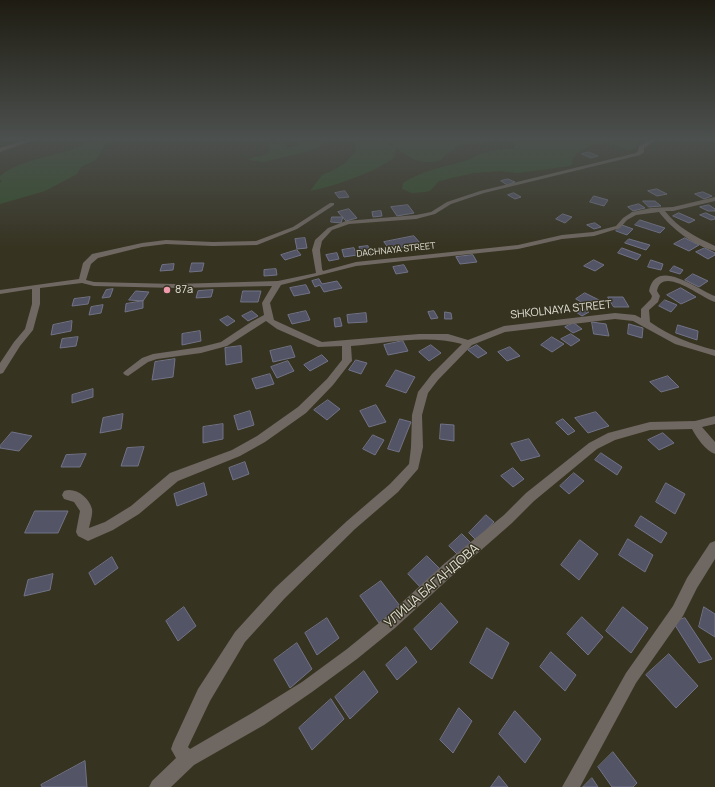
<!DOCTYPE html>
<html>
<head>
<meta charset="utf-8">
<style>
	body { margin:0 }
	canvas { display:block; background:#363321 }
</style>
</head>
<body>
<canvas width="715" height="787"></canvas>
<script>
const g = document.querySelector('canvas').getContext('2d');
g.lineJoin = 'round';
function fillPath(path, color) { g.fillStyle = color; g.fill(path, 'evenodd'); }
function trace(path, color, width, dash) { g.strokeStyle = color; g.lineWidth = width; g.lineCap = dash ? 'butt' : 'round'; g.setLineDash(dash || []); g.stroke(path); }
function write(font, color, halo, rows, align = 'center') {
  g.font = font + ' Manrope,sans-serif'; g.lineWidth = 3; g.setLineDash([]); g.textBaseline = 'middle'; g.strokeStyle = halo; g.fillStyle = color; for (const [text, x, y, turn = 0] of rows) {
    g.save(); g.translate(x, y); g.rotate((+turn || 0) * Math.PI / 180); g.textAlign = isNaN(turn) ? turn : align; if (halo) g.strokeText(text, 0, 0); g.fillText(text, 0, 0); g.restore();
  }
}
fillPath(new Path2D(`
	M297,138h31l-9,9 -10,4 -45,11 -16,-2c8,-6 16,-1 22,-10l-2,-5 4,-2 12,1 3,5 12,-4z
	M355,138h24l17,10 -1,9c-17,14 -63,30 -85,34l12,-16 10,-4 13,-8 11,-12z
	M385,138h80c8,2 23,0 32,0 -16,10 -25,2 -40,8 -3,1 -4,5 -7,6 -5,4 -6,3 -9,8 -24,8 -37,-7 -55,-20z
	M509,138h139l-17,12c-8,0 -11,-4 -18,-6 -9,-3 -24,1 -33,7 -3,2 -6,6 -8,9l1,4 -3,2 -52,7 -17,-2 -28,2 -34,8 -9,10 -5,1 -13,1 -10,-4 1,-6c21,-13 39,-16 62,-22 5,-1 9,-5 14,-7 11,-3 23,-5 34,-5l2,-4z
	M99,139l8,3 -11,18 -15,7 -4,7 -32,17 -45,13v-21l2,-2 -2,-1v-4c22,-17 51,-19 76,-28 9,-4 11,-8 23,-9z`), '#324e29');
const building = new Path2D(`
	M589,152l9,4 -7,2 -9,-4z
	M508,179l7,3 -8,3 -6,-4z
	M657,189l10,5 -10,2 -9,-5z
	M345,191l4,6 -10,1 -4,-5z
	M703,192l9,4 -8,3 -9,-5z
	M514,193l7,4 -6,2 -7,-4z
	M594,196l14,4 -4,6 -14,-4z
	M643,201h12l6,5 -12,1z
	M639,204l6,4 -12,3 -5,-4z
	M408,205l6,8 -17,3 -6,-9z
	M709,205l6,4v2h-7l-8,-4z
	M349,209l8,9 -11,3 -8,-9z
	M381,211l1,5 -9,1 -1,-5z
	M679,213l16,7 -6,3 -16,-7z
	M706,213l9,4v2l-4,1 -11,-5z
	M563,214l9,3 -7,6 -9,-4z
	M332,217h11l-2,6 -10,-1z
	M640,220l25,8 -5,5 -25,-8z
	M595,223l6,4 -7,2 -7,-4z
	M622,225l11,4 -6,6 -11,-4z
	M414,236l7,8 -31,6 -6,-8z
	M305,238l2,10 -10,1 -2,-10z
	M685,238l14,7 -10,6 -15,-7z
	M629,239l21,6 -4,5 -21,-7z
	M368,246l3,8 -9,1 -3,-8z
	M354,248l3,7 -13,2 -2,-7z
	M622,248l19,7 -4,5 -19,-7z
	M705,248l10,5v2l-7,4 -12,-7z
	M297,250l4,5 -16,5 -4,-5z
	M337,253l2,6 -10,2 -3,-6z
	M473,255l4,7 -17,2 -4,-7z
	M594,260l10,5 -9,6 -11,-5z
	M651,260l12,4 -2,6 -13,-3z
	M192,263h12l-2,8 -12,1z
	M174,264l-1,6 -13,1 2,-6z
	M404,265l4,7 -12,2 -3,-7z
	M674,266l9,4 -3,4 -10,-3z
	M276,269l1,6 -13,1v-6z
	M693,274l15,7 -9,6 -14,-7z
	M319,279l3,5 15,-3 5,7 -18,4 -4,-7 -5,2 -3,-6z
	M306,285l4,8 -16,3 -4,-8z
	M681,288l15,9 -15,7 -14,-9z
	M113,289l-3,8 -8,1 4,-8z
	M213,290l-2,7 -15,1 2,-7z
	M136,291l13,1 -6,9 -14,-1z
	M243,291h18l-3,11h-17z
	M585,293l16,8 -9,7 -16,-9z
	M90,297l-2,7 -16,2 2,-7z
	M608,297h15l6,10h-15z
	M665,300l12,5 -6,7 -12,-6z
	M143,301v7l-18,4 1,-8z
	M103,305l-2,8 -12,2 2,-8z
	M582,308l7,4 -7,4 -6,-4z
	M252,311l6,5 -10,5 -6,-5z
	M306,311l4,9 -18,4 -4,-9z
	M434,311l4,7 -7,1 -3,-7z
	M445,312l6,1 1,6h-7z
	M366,313l1,9 -19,1 -1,-8z
	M228,316l7,5 -8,5 -7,-6z
	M340,318l2,8 -7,1 -1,-8z
	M72,321l-1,10 -20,4 2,-10z
	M592,322l14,2 3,12 -15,-2z
	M574,323l8,6 -9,4 -8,-6z
	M629,324l14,4 -1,10 -14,-4z
	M678,325l20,6 -1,9 -21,-7z
	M200,331l1,10 -19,4v-11z
	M571,334l9,6 -9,6 -10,-7z
	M78,337l-2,9 -16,2 2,-9z
	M552,337l12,7 -12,8 -11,-7z
	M403,341l5,10 -20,4 -4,-10z
	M431,345l10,8 -12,8 -10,-9z
	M477,345l10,8 -9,5 -10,-8z
	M241,346l1,16 -16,3 -1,-17z
	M291,346l4,11 -22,5 -3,-11z
	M510,347l10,9 -13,5 -9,-9z
	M322,355l6,6 -18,10 -6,-6z
	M175,359l-2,18 -21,3 3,-18z
	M356,360l11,3 -6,11 -12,-4z
	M288,361l6,10 -17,7 -6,-11z
	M396,370l19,7 -9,16 -20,-7z
	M270,374l4,10 -18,5 -4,-10z
	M668,376l11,11 -18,5 -11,-10z
	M93,389v8l-21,6v-8z
	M328,400l12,9 -13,11 -13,-10z
	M376,405l10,17 -17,5 -9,-16z
	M250,411l4,14 -16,5 -4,-14z
	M596,412l13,14 -21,7 -13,-15z
	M123,414l-2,15 -21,4 3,-15z
	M400,419l11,3 -12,30 -11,-3z
	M563,419l12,12 -7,4 -12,-12z
	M223,424v15l-20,4v-16z
	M441,424l13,1v16l-14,-2z
	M12,432l20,4 -13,15 -19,-3v-2z
	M663,433l11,10 -15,7 -11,-10z
	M373,435l11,5 -9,15 -12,-6z
	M529,439l11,17 -19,5 -10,-17z
	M144,447l-6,19h-17l6,-18z
	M601,453l21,14 -5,8 -22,-15z
	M86,454l-6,13h-19l5,-12z
	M245,462l4,12 -16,6 -4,-12z
	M513,468l11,11 -11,8 -12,-11z
	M574,473l10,8 -15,13 -9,-8z
	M204,483l3,12 -30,11 -3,-12z
	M666,483l19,11 -10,20 -19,-12z
	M35,511h33l-10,22h-33z
	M486,515l8,7 -17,19 -8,-8z
	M641,516l26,17 -6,10 -26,-17z
	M462,534l10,10 -13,12 -10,-10z
	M628,539l25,16 -8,17 -26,-17z
	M580,540l18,14 -19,26 -18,-15z
	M427,556l13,13 -19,19 -13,-14z
	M112,557l6,11 -23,17 -6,-12z
	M53,574l-3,16 -26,6 4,-16z
	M381,581l19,25 -21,17 -19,-27z
	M441,603l17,19 -27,28 -17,-21z
	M184,607l12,19 -18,15 -12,-20z
	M623,607l25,21 -17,25 -25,-22z
	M704,607l11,7v23l-16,-10z
	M582,617l21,20 -15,18 -21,-21z
	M327,618l12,20 -22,17 -12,-22z
	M685,618l27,41 -13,4 -26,-41z
	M487,628l22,15 -17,36 -22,-16z
	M297,643l15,26 -22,19 -16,-28z
	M406,647l11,15 -20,18 -11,-15z
	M551,652l25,23 -11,16 -25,-24z
	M669,654l29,32 -22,22 -30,-33z
	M364,671l14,21 -28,27 -15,-22z
	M331,699l13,20 -32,31 -13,-22z
	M459,708l13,13 -19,32 -13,-13z
	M515,711l26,28 -16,24 -26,-29z
	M613,752l24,31 -4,4h-21l-14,-20z
	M85,761l2,26h-45l-1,-2z
	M499,776l9,11h-17z
	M592,778l6,9h-15z`);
fillPath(building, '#535567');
trace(building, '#717286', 1);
fillPath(new Path2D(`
	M32,138h7l-39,14v-4z
	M653,138h6l-15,10v4l-4,3 -156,38 -33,11 -16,10 -19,5 -67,5 -17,6 -10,11 -2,9 2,19 1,2 33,-9 162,-17 44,-10 31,-3 23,-6 7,-8 9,-6 19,-4 22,-1 42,-10v4l-42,10h-8c13,17 31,26 50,35v5c-22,-6 -43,-22 -56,-39l-23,3 -9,5 -7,8 -26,8 -32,3 -44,10 -162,17 -75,19 -11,18 4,17 48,22 97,-8h29l20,6 36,-14 111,-13 20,2 6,3v-9l10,-10 1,-3 -3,-5c7,-35 49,-1 66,5v6c-14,-4 -53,-37 -58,-11l3,5 -2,6 -9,8 1,12c20,14 41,22 65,28v6l-40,-12 -42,-23 -18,-2 -110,13 -33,13 -34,35 -10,13 -6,22 1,32 -5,22 -20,23 -43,37 -70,69 -40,44 -35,59 -22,46 2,2 62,-36 50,-31 45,-33 38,-31 60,-55 59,-48 22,-22 63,-50 19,-10 42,-11 45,-1 20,-5v8l-13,3 13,15v12c-10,-4 -18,-16 -23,-25l-42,1 -35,10 -18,9 -63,52 -22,22 -57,50 -60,55 -38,31 -45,33 -48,33 -70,40 -23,22h-22l3,-6 24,-23 -5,-9 2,-6 25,-54 37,-57 40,-44 72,-67 43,-37 19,-20 2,-17 1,-32 6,-23 14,-18 30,-30c-35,-10 -75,-1 -111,2l1,15 -2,2 -17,22 -27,28 -41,29 -25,14 -62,25 -39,33 -26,16 -25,11 -10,-5 -2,-4 4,-21 -6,-9 -10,-3 -2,-4 2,-4c11,-4 25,6 28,18 1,5 -2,14 -3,19l16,-6 26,-16 39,-33 62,-23 25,-14 41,-29 29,-28 15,-19v-14l-24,1 -41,-18 -11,-8 -39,25 -26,7 -44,6 -9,3 -20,14 -3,-1 -2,-2 2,-2 17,-13 11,-4 48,-7 20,-5 30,-20 13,-7 -2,-12 10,-17 -97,2 -81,-2 -12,-3 -42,5v16l-7,26 -13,16 -17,27 -3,1v-11l14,-21 11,-13 7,-25v-15l-32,5v-4l79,-11 4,-16 9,-9 50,-11 24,-3 47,2 43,-1 37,-14 37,-24h4v2l-37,24 -40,16 -44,1 -47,-2 -24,3 -44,11 -7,6 -5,16 8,2 81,2 103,-3 38,-8 -4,-23 3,-10 13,-12 18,-7 70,-6 15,-3 16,-10 33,-11 156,-38 2,-2 1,-5z
	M715,541v18l-18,29 -14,28 -47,67 -56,104h-18l64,-114 47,-67 14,-28 23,-35z`), '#6f6761');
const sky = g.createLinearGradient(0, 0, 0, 248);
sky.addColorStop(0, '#1e1c12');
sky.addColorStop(0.56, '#4c504e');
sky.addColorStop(1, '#4c504e00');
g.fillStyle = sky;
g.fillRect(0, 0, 715, 248);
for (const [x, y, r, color] of [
	[167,290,4,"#f29aad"]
]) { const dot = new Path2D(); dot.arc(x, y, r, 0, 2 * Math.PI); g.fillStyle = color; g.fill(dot); trace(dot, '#363321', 1.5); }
write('9px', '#e1dfd4', '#363321', [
	["DACHNAYA STREET",396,250,-6]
]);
write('11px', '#e1dfd4', '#363321', [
	["87а",175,290]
], 'left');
write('11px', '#e1dfd4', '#363321', [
	["SHKOLNAYA STREET",561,310,-6]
]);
write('13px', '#e1dfd4', '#363321', [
	["УЛИЦА БАГАНДОВА",432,586,-41]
]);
</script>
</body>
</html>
